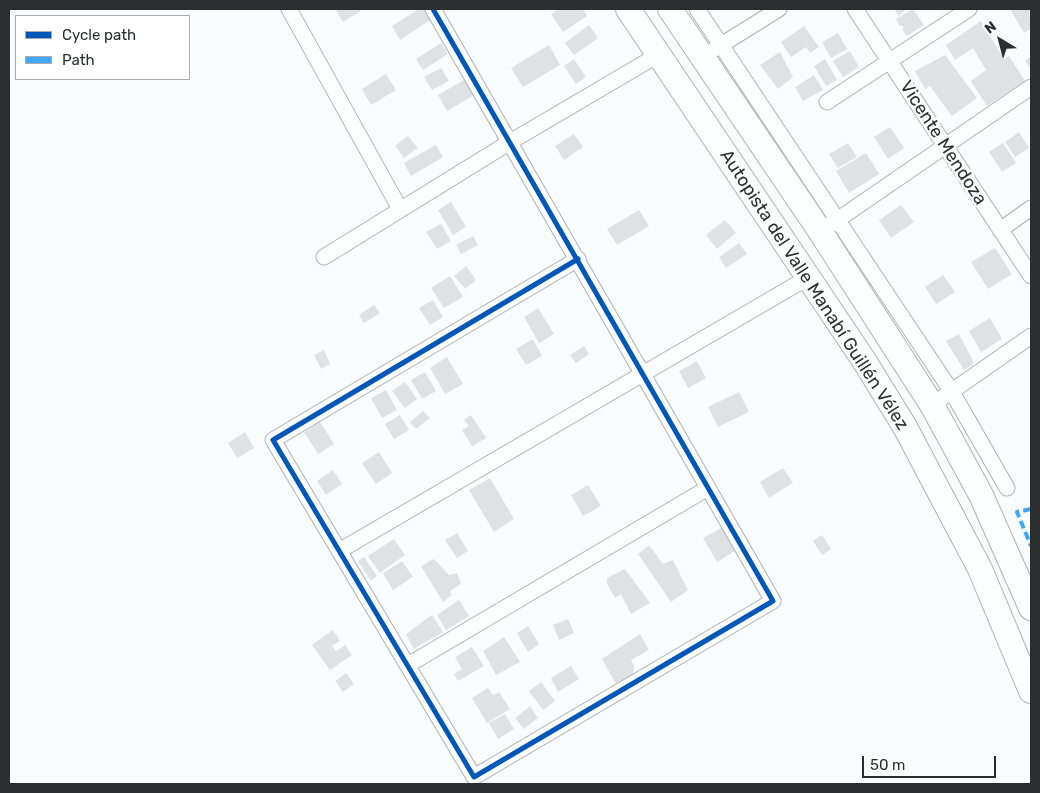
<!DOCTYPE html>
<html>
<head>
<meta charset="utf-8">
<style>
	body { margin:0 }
	#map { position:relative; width:1040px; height:793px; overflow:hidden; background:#f8fcfd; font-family:Rubik,sans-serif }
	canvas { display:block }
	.frame { position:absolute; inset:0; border:10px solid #2b2e2f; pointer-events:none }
	.legend { position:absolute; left:15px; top:15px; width:175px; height:65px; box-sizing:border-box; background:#fff; border:1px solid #aaabac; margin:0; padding:6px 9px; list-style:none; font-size:15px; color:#2b2e2f }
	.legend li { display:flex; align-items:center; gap:10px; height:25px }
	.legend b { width:25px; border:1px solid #aaabac }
	.north { position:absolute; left:975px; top:15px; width:50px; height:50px; -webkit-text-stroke:4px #fff; paint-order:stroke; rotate:323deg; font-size:14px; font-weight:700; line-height:20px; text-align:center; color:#2b2e2f }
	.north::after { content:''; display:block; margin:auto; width:18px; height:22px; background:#2b2e2f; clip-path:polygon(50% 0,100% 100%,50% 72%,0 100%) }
	.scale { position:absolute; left:862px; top:756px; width:134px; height:22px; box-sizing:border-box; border:2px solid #2b2e2f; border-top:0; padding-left:6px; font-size:15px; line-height:18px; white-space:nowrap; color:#2b2e2f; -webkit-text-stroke:4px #fff; paint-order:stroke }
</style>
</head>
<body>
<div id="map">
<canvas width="1040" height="793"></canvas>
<div class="frame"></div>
<ul class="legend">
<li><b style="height:6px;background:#0057b8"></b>Cycle path</li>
<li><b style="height:6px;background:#3fa9f5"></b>Path</li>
</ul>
<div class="north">N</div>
<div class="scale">50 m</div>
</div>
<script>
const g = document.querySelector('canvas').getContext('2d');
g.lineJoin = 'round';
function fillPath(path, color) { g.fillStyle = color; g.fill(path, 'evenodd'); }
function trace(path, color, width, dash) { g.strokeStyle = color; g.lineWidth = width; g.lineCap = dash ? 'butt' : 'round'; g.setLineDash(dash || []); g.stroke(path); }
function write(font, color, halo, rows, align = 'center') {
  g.font = font + ' Rubik,sans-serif'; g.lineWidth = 5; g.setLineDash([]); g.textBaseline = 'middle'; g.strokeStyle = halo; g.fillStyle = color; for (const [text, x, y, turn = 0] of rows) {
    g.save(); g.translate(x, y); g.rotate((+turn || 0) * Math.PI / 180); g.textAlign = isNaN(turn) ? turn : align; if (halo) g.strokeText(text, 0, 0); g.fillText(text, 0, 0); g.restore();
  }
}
fillPath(new Path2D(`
	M335,9h24l2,2 -18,11z
	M419,9h12l5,7 -36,24 -8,-14z
	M558,9h25l4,7 -24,16 -12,-18z
	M894,9h12l-7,7z
	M913,9l11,16 -17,11 -5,-7 2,-1 -2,-3 -2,1 -4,-7z
	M1010,9h19l2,20 -7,4z
	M981,21l23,38 5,-3 16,25 -38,25 -16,-25 15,-11 -13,-22 -18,12 -9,-15z
	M589,25l9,13 -24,17 -9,-12z
	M804,26l15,21 -9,6 -4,-6 -15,10 -10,-15z
	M838,33l9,16 -16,9 -9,-16z
	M441,43l7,11 -25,16 -7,-11z
	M549,45l11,20 -37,22 -12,-19z
	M850,51l9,16 -16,10 -10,-16z
	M780,52l13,25 -15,12 -18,-24z
	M945,55l32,43 -25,18 -22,-30 -5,3 -10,-18z
	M1031,56v13l-6,-8z
	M574,59l12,18 -10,7 -12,-18z
	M825,59l12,21 -11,6 -12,-20z
	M441,68l8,13 -17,9 -8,-13z
	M386,74l10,16 -25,15 -9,-16z
	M814,75l9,15 -20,11 -8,-14z
	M471,76l9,16 -33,19 -9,-16z
	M890,127l14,21 -16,11 -14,-22z
	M1019,132l10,16 -14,9 -10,-15z
	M574,134l9,13 -19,13 -9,-14z
	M408,136l10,12 -14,10 -9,-12z
	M848,143l9,14 -19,11 -9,-14z
	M1003,143l13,20 -14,9 -13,-20z
	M436,145l7,12 -32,19 -7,-13z
	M866,153l13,21 -30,19 -13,-22z
	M451,202l15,25 -13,8 -15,-25z
	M901,205l13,17 -23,16 -12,-18z
	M639,210l10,16 -32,19 -10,-16z
	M725,220l11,13 -19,16 -11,-14z
	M441,224l10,17 -14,8 -11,-17z
	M473,236l5,9 -17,9 -5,-9z
	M739,243l8,11 -21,14 -7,-11z
	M995,248l17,26 -24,15 -17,-27z
	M466,266l10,14 -11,9 -11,-13z
	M943,275l12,17 -19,12 -11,-17z
	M450,276l13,21 -19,11 -13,-20z
	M433,300l10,17 -13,8 -11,-17z
	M374,305l6,8 -16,10 -5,-8z
	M538,308l16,26 -15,9 -15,-26z
	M990,318l12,21 -21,13 -12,-21z
	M959,334l15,29 -10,7 -18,-29z
	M533,339l9,17 -16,9 -10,-16z
	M584,346l5,8 -13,9 -6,-8z
	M324,350l6,14 -9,5 -7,-14z
	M447,357l16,27 -18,10 -15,-26z
	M697,361l9,17 -18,10 -9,-17z
	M425,372l11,19 -14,8 -11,-19z
	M405,382l12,17 -12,9 -13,-17z
	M386,390l11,20 -15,8 -11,-20z
	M739,392l10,20 -31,15 -10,-20z
	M423,411l7,7 -14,11 -6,-7z
	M400,415l9,15 -15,9 -9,-15z
	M471,415l15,23 -14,8 -10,-16 7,-4 -5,-6z
	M320,422l14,22 -16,10 -14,-22z
	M245,432l9,16 -17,10 -9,-15z
	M379,452l13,21 -16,11 -14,-21z
	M783,468l10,15 -24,15 -9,-16z
	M333,470l9,14 -16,11 -9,-14z
	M490,478l24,41 -20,13 -25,-42z
	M588,485l13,21 -18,10 -12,-21z
	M727,525l13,23 -23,14 -14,-24z
	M457,533l11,18 -11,7 -12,-18z
	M822,535l9,14 -9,6 -9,-14z
	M394,539l11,16 -25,18 -12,-17z
	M649,545l14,19 10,-4 15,30 -17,12 -33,-48z
	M364,557l13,19 -6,5 -13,-20z
	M434,559l15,16 8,-2 4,11 -11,7 2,4 -9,7 -22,-36z
	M402,561l11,16 -20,13 -10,-17z
	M625,569l25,34 -19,11 -10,-20 -6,4 -8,-14v-6z
	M459,600l10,16 -23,14 -9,-15z
	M432,615l11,17 -29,17 -8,-15z
	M568,619l6,14 -15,7 -6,-15z
	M528,626l11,18 -11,8 -11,-19z
	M333,630l7,11 -8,5 4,5 9,-6 7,10 -22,15 -18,-25z
	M640,634l9,16 -18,10 3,6 -1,10 -17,8 -14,-25z
	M504,637l16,25 -24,13 -13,-24z
	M472,647l12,19 -26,15 -4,-7 8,-5 -7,-12z
	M571,666l8,13 -21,13 -7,-14z
	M346,673l8,11 -11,8 -8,-11z
	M541,682l14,19 -12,9 -14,-19z
	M488,688l5,7 6,-3 11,17 -23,14 -15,-25z
	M530,706l8,12 -14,11 -9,-11z
	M505,714l9,15 -16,10 -9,-16z`), '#dfe2e3');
const street = new Path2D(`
	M289,9l111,200
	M433,9l340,592 -299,176 -201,-337 305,-181
	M697,9l255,383 55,96
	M855,9l176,267
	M713,50l66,-41
	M827,102l142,-93
	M830,225l201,-138
	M1000,230l31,-22
	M324,257l186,-115 148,-87
	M932,405l99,-69
	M339,551l470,-274
	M408,665l300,-177`);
const primary = new Path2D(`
	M628,9l237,353 40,65 75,142 51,122
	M670,9l150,222 112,174 49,90 50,113`);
trace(street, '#aeb1b2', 17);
trace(primary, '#aeb1b2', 26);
trace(street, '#feffff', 15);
trace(primary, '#feffff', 24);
trace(new Path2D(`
	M1031,509l-14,3 14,34`), '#3fa9f5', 4, [8, 4]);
trace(new Path2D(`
	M433,9l340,592 -299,176 -201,-337 305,-181`), '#0057b8', 5);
write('18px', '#2b2e2f', '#fff', [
	["Vicente Mendoza",943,143,57],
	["Autopista del Valle Manabí Guillén Vélez",814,290,57]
]);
</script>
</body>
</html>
